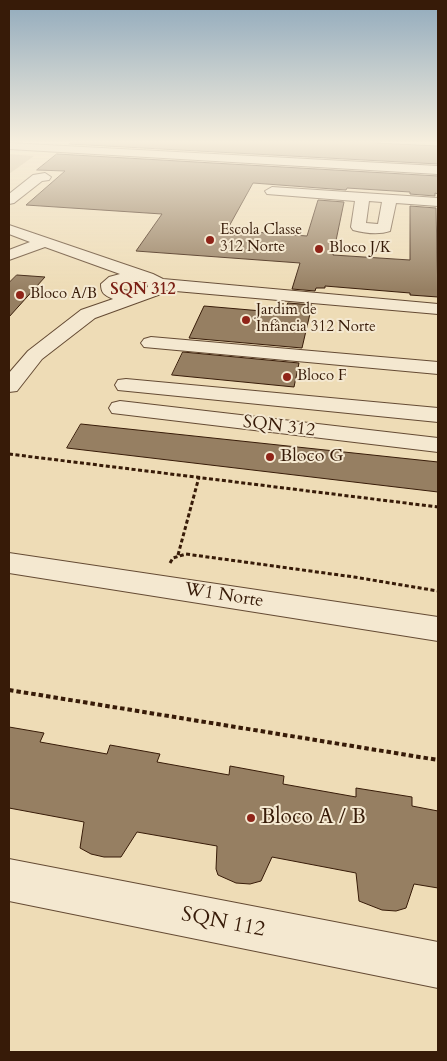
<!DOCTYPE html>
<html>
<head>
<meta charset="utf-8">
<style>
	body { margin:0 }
	#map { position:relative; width:447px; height:1061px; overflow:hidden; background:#eedcb6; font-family:Cardo,serif }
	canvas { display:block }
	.frame { position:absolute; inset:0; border:10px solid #371b08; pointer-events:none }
</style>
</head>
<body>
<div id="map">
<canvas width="447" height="1061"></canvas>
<div class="frame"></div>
</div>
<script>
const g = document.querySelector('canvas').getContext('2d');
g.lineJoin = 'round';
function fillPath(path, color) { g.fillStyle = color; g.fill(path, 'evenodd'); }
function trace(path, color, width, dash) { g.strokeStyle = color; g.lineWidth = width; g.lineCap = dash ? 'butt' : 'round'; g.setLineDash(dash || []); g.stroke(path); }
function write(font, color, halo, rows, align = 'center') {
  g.font = font + ' Cardo,serif'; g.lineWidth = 4; g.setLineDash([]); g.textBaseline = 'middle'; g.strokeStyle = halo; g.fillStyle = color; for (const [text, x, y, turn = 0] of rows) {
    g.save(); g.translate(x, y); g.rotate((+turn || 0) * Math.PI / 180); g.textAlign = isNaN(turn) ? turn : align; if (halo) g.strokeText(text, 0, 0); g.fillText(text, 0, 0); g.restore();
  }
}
fillPath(new Path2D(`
	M9,154l25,2 -25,18z`), '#cfbb98');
const building = new Path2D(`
	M73,141h263l102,5v18l-369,-20z
	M57,154l381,22v18l-3,-1v3l-25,-2v-2l-63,-4 -1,2 -93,-7 -26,47 80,6 11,-36 26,2 -11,53 77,5v-54l26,2 2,89 -28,-2v-2l-85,-7v2h-9l-1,3 -23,-2 8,-26 -164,-12 26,-37 -136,-9 39,-34 -28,-1z
	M17,275l28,2 -36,40v-34z
	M288,303l24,2 -10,43 -113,-10 15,-32 81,7z
	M183,352l116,11 -5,24 -122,-12z
	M81,424l357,38v30l-371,-44z
	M9,727l35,6 -4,9 67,12 3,-9 50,9 -3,8 72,13 1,-9 54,10 -1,8 73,13v-9l56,9v9l26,5v77l-24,-4 -8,24 -10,3 -14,-1 -23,-9 -3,-28 -84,-16 -11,24 -11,3 -14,-1 -18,-8 -2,-6 1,-23 -80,-14 -16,25h-17l-13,-3 -11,-6 4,-26 -75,-14z`);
fillPath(building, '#967f62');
trace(building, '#371b08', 1);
const minor = new Path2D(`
	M9,143l429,23v8l-429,-25z
	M45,173l6,4 -2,3 -7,1 -28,22 -5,1v-10l24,-19z
	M272,187l166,11v8l-42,-3 -6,28c-11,4 -26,2 -37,-1l-2,-3 4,-26 -88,-7 -2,-3zM369,201l13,1 -4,22 -12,-1z
	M9,225l144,49 10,5 275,25v10l-274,-24 -3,4 -66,24 -53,41 -25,32 -8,1v-19l19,-22 53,-41 32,-11c-9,-4 -12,-6 -12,-15l8,-7 11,-3 -75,-27 -36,13v-10l21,-8 -21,-8zM141,281l6,3 1,3 -14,5 -15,-3v-3l9,-4z
	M151,337l287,25v12l-294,-27 -3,-4 3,-4z
	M126,379l312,29v14l-320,-32 -3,-5 3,-5z
	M120,401l318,37v14l-326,-39 -3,-5 3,-5z
	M9,553l429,64v24l-429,-68z
	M9,859l429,83v46l-429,-87z`);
trace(minor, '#654b34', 2);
trace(new Path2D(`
	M9,454l429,53
	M178,555l21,-78
	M170,563l3,-5 13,-4 168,23 84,14`), '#371b08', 3, [4, 2.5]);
trace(new Path2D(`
	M9,690l429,70`), '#371b08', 4, [4.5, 3]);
fillPath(minor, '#f4e8d0');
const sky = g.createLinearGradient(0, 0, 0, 290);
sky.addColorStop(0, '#91aabc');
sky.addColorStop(0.49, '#f7efde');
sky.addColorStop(1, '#f7efde00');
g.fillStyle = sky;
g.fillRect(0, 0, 447, 290);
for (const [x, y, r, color] of [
	[210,240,5,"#8f2418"],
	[319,249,5,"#8f2418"],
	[20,295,5,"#8f2418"],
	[246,320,5,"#8f2418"],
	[287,377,5,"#8f2418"],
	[270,457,5,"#8f2418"],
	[251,818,5,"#8f2418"]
]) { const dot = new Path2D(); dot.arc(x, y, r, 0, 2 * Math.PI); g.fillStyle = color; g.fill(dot); trace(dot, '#f4e8d0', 2); }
write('15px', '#371b08', '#f4e8d0', [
	["Escola Classe",220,231],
	["312 Norte",220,248],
	["Bloco J/K",329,249],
	["Bloco A/B",30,295],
	["Jardim de",256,311],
	["Infância 312 Norte",256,328],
	["Bloco F",297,377]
], 'left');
write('bold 16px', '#7a1f14', '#f4e8d0', [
	["SQN 312",143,290]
]);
write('18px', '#371b08', '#f4e8d0', [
	["SQN 312",279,427,7],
	["W1 Norte",224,596,9]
]);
write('18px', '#371b08', '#f4e8d0', [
	["Bloco G",280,457]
], 'left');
write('21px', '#371b08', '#f4e8d0', [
	["Bloco A / B",261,818]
], 'left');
write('21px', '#371b08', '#f4e8d0', [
	["SQN 112",223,923,11]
]);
</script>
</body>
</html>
